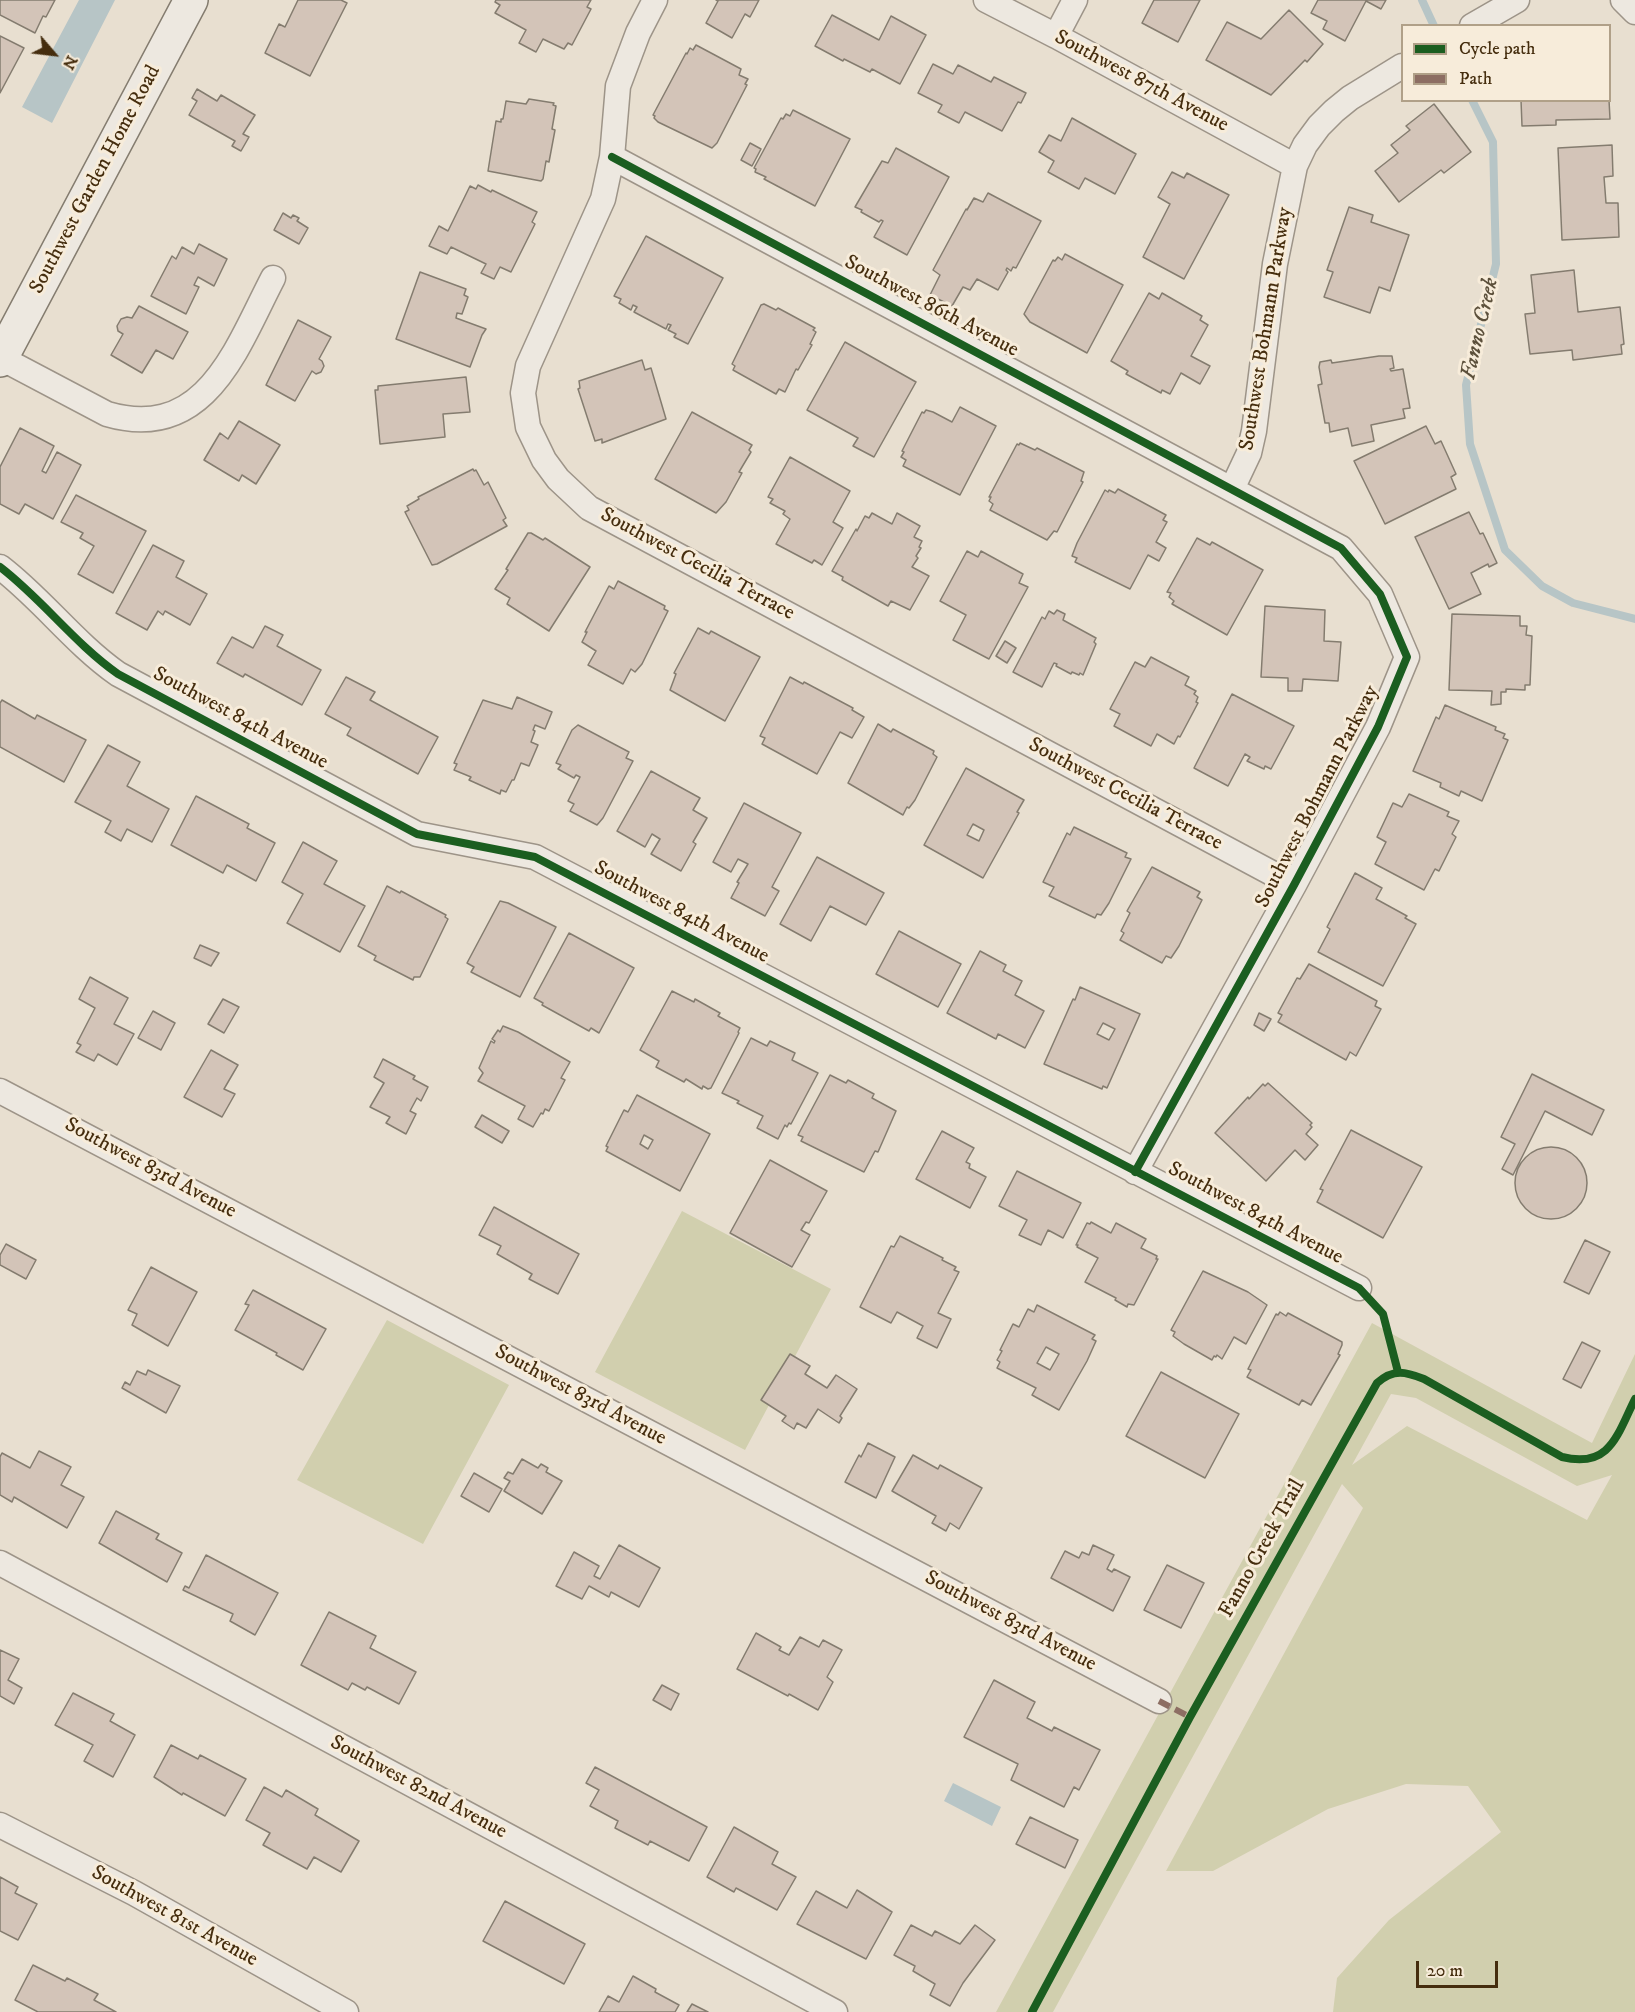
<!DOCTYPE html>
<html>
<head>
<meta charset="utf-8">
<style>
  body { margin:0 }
  #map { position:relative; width:1635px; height:2012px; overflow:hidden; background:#e8dfd0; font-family:"IM FELL DW Pica",serif }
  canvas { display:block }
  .legend { position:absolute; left:1401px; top:24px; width:210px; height:78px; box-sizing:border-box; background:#f7ecda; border:2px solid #b0a088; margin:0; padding:8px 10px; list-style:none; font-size:18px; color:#452d0e }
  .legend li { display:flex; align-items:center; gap:12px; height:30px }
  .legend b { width:30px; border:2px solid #b0a088 }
  .north { position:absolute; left:24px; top:24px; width:60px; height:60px; -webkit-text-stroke:4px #f7ecda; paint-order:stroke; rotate:118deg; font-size:16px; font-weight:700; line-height:24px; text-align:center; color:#452d0e }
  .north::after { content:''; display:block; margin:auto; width:21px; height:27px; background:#452d0e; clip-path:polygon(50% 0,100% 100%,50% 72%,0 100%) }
  .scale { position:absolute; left:1416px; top:1961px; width:82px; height:27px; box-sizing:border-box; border:3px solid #452d0e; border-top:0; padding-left:8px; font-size:18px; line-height:21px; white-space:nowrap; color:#452d0e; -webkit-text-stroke:4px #f7ecda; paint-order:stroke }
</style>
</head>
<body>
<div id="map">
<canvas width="1635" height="2012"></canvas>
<ul class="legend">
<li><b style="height:8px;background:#1b5e20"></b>Cycle path</li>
<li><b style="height:8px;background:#8d6e63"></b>Path</li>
</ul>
<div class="north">N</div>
<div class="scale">20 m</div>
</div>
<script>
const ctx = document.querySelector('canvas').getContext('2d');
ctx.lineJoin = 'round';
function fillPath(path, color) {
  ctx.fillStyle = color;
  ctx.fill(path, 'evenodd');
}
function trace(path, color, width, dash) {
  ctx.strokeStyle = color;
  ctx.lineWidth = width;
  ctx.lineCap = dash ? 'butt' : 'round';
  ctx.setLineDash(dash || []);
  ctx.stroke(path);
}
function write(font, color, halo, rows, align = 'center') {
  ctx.font = font + ' "IM FELL DW Pica",serif';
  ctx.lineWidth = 6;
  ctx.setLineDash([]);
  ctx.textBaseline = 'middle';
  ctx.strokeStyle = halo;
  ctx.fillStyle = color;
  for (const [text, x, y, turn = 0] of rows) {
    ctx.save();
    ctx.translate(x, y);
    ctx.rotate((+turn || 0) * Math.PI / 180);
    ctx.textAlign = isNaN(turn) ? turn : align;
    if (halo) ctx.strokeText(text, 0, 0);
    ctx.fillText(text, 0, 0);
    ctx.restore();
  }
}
fillPath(new Path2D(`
  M682,1211L831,1289L745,1450L595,1372Z
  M387,1320L509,1385L423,1544L297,1480Z
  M1372,1323L1592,1443L1635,1354V2012H1333L1337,1978L1389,1920L1501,1832L1468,1786L1406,1784L1328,1809L1213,1871H1166L1363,1508L1342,1484L1053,2012H996ZM1391,1394L1416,1398L1577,1486L1612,1475L1587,1520L1407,1426L1352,1465Z`), '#d1cfae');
fillPath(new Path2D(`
  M79,0H115L52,123L22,107Z
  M953,1783L1001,1807L992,1826L944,1801Z`), '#b7c5c6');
trace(new Path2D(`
  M1422,0L1434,26
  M1472,100L1493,142L1496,264L1466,385L1470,444L1505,550L1542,586L1573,603L1635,619`), '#b7c5c6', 8);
const building = new Path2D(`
  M0,0H55L46,17L43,16L35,33L0,15Z
  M298,0H341L347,3L310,76L265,53L279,24L285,27Z
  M496,0H591L587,7L591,9L572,45L568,43L564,49L543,39L536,52L519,43L526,30L495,13L500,5L495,2Z
  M716,0H759L750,17L745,14L732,38L706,23L718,1Z
  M1154,0H1200L1178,42L1142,23Z
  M1318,0H1386L1381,9L1366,1L1345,41L1323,29L1327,21L1311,13Z
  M1289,10L1323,44L1307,62L1305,60L1271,95L1206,60L1227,22L1261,39Z
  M832,15L879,40L891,16L926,35L900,84L872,69L870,72L844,59L843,61L815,46Z
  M0,36L24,48L0,93Z
  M696,45L741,69L739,75L748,79L745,84L747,85L717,143L712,148L658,122L654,118L655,116L653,115L686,53L687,54L690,48L693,50Z
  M933,64L953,74L958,65L991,82L994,77L1026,93L1021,103L1018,102L1002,131L965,112L959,123L938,112L942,105L918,93Z
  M197,89L217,101L221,95L255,115L243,134L249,137L241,151L232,146L235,141L189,115L197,101L192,98Z
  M529,99L554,103L553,105L556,106L552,129L555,130L549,162L546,161L543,179L541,181L488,171L496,121L501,122V119H503L506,101L526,104Z
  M1521,100H1609L1610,119L1556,120V125L1522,126Z
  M1434,104L1471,152L1444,173L1441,170L1399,202L1375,171L1398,153L1391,145L1410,130L1406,126Z
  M793,110L850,139L815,206L764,179L766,177L755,172L756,169L754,168L781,118L783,119L786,114L790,116Z
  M1072,118L1136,154L1115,194L1085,178L1079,189L1048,172L1054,161L1039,152L1049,135L1061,141Z
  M750,143L761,149L752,166L741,160Z
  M1612,145L1613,176L1604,177L1606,203H1618L1619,237L1562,240L1558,148Z
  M896,148L949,177L907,255L874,237L883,221L881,220L879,222L861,212L862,210L855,207L882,161L888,163Z
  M1172,172L1184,178L1187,173L1229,195L1184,279L1143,257L1170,204L1158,197Z
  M478,185L491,192L492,190L537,212L532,222L535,224L511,272L500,267L494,279L481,273L486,264L451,247L447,254L429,246L439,226L448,231L470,186L476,189Z
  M988,193L1041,221L1016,268L1013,267L1011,271L1007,268L1006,270L1008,272L998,290L977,279L970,290L963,287L952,306L930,295L940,275L933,270L966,209L967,210L974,198L983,202Z
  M1349,207L1373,215L1371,222L1409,235L1390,291L1379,287L1370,313L1324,297L1333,272L1327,270Z
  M283,213L291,218L293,215L299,218L297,221L308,228L299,244L274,230Z
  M646,236L723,278L688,344L674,337L676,334L668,330L671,325L668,324L666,329L634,312L637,307L633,305L631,310L619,303L621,299L614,296Z
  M199,244L227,259L214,286L198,277L194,285L199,287L186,314L151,296L172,256L176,259L182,247L194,254Z
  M1065,254L1123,285L1087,353L1030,322L1024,314L1053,260L1055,261L1058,257L1062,260Z
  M1574,270L1578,312L1620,307L1624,344L1621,345L1622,354L1573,360L1572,350L1530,354L1525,314L1535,313L1531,275Z
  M420,272L466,289L464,295L468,297L462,314L457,313L456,318L486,329L482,335L470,367L396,339Z
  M1149,293L1159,299L1162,293L1202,316L1200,320L1208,325L1191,356L1210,366L1200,384L1181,373L1170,394L1162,390L1161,393L1126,374L1128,371L1111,361Z
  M764,304L776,310L778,308L815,328L813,330L816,332L810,344L812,345L798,370L796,369L785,392L779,389L776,394L733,370L735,366L732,364L761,305Z
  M139,306L188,332L173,359L156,350L142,373L111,355L123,334L118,331L117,326L121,319L127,317L132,318Z
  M298,320L331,337L319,359L322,361L324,366L321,372L316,374L312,371L295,401L266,385Z
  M845,342L916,382L874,457L853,446L858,438L807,410Z
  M1379,356H1392L1394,368L1390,369L1391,371L1403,369L1410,408L1403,409L1405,418L1371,425L1374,441L1352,446L1348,428L1330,432L1329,423H1325L1318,385L1322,384L1319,367L1320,362L1331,360L1332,363Z
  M642,360L645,370L651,368L666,419L602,443V439L595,441L578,389L580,388L579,381Z
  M466,377L470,412L443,414L445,437L380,444L375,390H378V386Z
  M960,407L996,426L960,495L903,466L906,460L901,457L904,452L902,451L922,412L924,413L926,410L933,412L952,422Z
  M692,412L752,445L749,450L751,452L739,472L742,473L726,502L716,513L655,479Z
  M239,421L280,445L256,484L242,475L239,481L204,460L220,433L228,439Z
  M1426,426L1435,444L1441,441L1456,474L1451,477L1456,489L1385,524L1354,461Z
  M20,428L54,446L42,471L46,473L57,452L81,465L53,519L25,504L19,514L0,504V467Z
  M1020,443L1035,450L1037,448L1084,472L1081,481L1083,482L1057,532L1054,531L1047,540L990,510L993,504L989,501L991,497H989L1017,444L1019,445Z
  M790,457L850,491L833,522L843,528L822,565L814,560L812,563L776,544L790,519L783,514L785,511L770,503L773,499L768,497Z
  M473,469L474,471L476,470L484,485L488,482L506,518L503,520L507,526L437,564L432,565L405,512L409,510L407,506L419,499L418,497Z
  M1118,489L1166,515L1163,520L1167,522L1156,542L1166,548L1159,561L1148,555L1130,589L1075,562L1077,558L1072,556L1077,543L1105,490L1108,492L1109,490L1115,493Z
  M76,495L146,531L113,593L78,574L94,546L80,538L83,533L61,522Z
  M1469,512L1480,534L1483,533L1497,563L1489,567L1488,564L1471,573L1481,594L1449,609L1415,537Z
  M872,513L892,524L897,513L920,526L914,537L922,541L919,547L921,548L916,556L918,558L912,567L929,576L910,610L891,601L888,606L842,580L843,577L832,571L856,529L857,531L865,516L869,518Z
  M528,533H531L543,540L545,538L590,567L549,631L507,604L510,598L495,589L508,570L506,569Z
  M1197,538L1210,545L1212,542L1263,570L1227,635L1172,604L1174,601L1169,597L1171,593L1167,592Z
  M153,545L184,561L176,577L207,594L190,625L165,611L163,615L158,611L147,630L116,613Z
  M967,551L978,557L981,551L1023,574L1019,583L1028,587L989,659L953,640L966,615L940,601Z
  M618,581L665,606L664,609L668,611L642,664L635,672L631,669L623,684L588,665L596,651L582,642L587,632H585L609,586L614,589Z
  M1265,606L1325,610L1324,641L1341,642L1338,681L1303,679L1302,691H1288V678L1261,677Z
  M1057,610L1065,614L1063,620L1096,638L1094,642L1096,644L1083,675L1080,673L1079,675L1072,672L1071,674L1056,666L1057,664L1054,663L1042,687L1013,672L1042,617L1045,619L1049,611L1054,614Z
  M1452,614L1520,616V626H1527L1526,635L1532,636L1530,685H1525V690L1506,689V692H1501V704L1491,705L1492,691L1449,690Z
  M265,626L283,635L277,646L321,670L302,705L245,674L243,677L217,663L232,637L253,648Z
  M698,628L709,634L711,631L760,657L725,721L670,690L676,674L674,673Z
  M1005,641L1016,648L1007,663L996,656Z
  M1151,657L1189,677L1185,685L1196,691L1194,694L1198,697L1196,702L1198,703L1180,737L1178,736L1174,744L1157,734L1151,746L1114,726L1120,714L1110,709L1135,662L1145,667Z
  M346,677L375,692L370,700L438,737L418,774L347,735L351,728L325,714Z
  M790,677L803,684L804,682L853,708L852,710L864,717L852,738L840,732L817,774L762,744L765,738L760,736Z
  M1232,694L1294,726L1271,769L1265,766L1264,769L1247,761L1250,757L1245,754L1228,786L1194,768Z
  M517,697L552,712L545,729L535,725L533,730L535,731L531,742L538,745L529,766L521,763L514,780H512L506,792L501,790L500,794L469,780L471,777L454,770L457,764L454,763L483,700L512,709Z
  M2,700L35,719L37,715L86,740L64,782L0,747V703Z
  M1445,705L1496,727L1495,730L1505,734L1503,738L1508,740L1482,801L1461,791L1459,796L1440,787L1441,783L1413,771L1436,717L1439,719Z
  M878,724L891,732L893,729L934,751L933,754L937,757L915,800L909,808L907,807L903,815L848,783Z
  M578,725L629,752L626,758L633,761L603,818L597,825L570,811L574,804L568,801L580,777L576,775L574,778L558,769L561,765L556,763L572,730Z
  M108,745L140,762L127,786L169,809L152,842L127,829L121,841L105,832L111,821L75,802Z
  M966,768L1024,800L1017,812L1019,813L983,878L924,845ZM973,824L984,830L979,841L967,835Z
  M651,771L700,798L693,810L707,818L693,842L696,844L681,871L651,854L660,839L652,834L645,847L617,831Z
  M1409,794L1449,812L1447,816L1459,821L1452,834L1456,837L1439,871L1435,869L1424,890L1375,864L1386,842L1377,837L1393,803L1402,807Z
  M196,796L249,824L247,828L275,843L256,881L227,865L223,873L171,845Z
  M744,803L801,833L772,887L779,891L765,916L731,898L739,883L737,882L748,864L738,859L731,872L713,862Z
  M1074,827L1127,853L1125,857L1131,859L1109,903L1101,915L1097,914L1095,918L1049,896L1054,887L1043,882L1067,833L1070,835Z
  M303,842L337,861L324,884L365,906L340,952L287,923L303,894L282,882Z
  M817,857L884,893L866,925L830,906L811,941L780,924Z
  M1152,867L1200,892L1197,897L1202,900L1179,946L1171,958L1166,956L1162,963L1120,940L1124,933L1121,931L1130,913L1127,911Z
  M1355,873L1382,888L1376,899L1407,916L1405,918L1416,924L1383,986L1318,952L1330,929L1327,927Z
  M387,886L400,893L401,891L446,915L445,917L448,919L420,977H414L413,980L374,960L376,956L358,946Z
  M500,901L508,903L556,927L520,997L471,972L474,967L467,963Z
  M899,931L961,964L938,1007L876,974Z
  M569,933L634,968L599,1033L591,1028L589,1031L542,1005L543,1003L534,998Z
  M200,945L219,953L211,966L194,958Z
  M980,951L1006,965L1003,971L1022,981L1015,995L1044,1011L1025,1048L998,1034L996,1039L947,1013Z
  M1309,964L1377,1001L1375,1006L1381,1009L1356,1056L1350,1052L1346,1060L1278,1022L1282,1015L1278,1013L1297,978L1300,979Z
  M90,977L128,998L114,1024L134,1034L117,1065L98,1054L94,1061L76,1052L81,1045L77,1043L95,1008L79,999Z
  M1080,987L1140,1014L1107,1088L1103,1086L1102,1089L1044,1064L1073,999L1075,1000ZM1103,1023L1115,1029L1109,1040L1097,1034Z
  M672,991L694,1002L695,999L720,1013L718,1016L740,1028L738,1032L739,1033L711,1088L708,1089L703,1086L702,1089L686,1079L684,1082L656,1067L659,1061L640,1050Z
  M223,999L239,1007L224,1033L208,1024Z
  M153,1011L175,1023L161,1050L138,1038Z
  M1259,1013L1271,1019L1264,1031L1254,1025Z
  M503,1026L518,1032L570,1062L561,1078L565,1080L549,1111L545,1109L543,1114L541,1113L533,1127L518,1119L525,1106L478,1081L483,1073L479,1068L491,1041L494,1043L495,1041L492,1039L498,1030L500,1032Z
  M751,1038L767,1046L770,1041L795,1053L792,1060L818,1073L791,1124L789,1123L787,1127L785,1125L778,1139L757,1128L763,1116L737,1103L739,1101L722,1093Z
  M211,1050L238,1065L224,1089L235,1094L222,1117L184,1097Z
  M383,1059L415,1076L413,1079L428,1087L421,1101L417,1098L410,1111L416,1114L406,1134L386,1123L390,1117L370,1107L384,1083L374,1077Z
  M1532,1074L1604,1110L1592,1135L1545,1111L1513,1175L1502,1169L1515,1144L1501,1137Z
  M830,1075L846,1083L848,1080L874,1094L872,1098L896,1111L878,1152L875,1151L864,1172L801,1141L803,1137L798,1135Z
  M1268,1083L1312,1123L1310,1125L1312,1127L1306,1134L1318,1145L1305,1160L1295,1150L1266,1181L1215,1133L1248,1097L1249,1099L1263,1084L1265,1086Z
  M637,1095L710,1134L680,1191L606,1151L608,1147L606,1146L624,1110L628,1112ZM644,1135L653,1140L648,1149L640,1144Z
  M482,1115L509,1131L502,1143L475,1127Z
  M1351,1130L1422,1167L1383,1238L1317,1202L1323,1190L1320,1189Z
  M942,1131L974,1148L966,1162L970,1164L969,1168L986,1177L970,1208L916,1179Z
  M1515 1183a36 36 0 1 1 72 0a36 36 0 1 1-72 0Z
  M770,1160L827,1191L809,1223L806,1222L801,1230L810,1235L792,1267L730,1233Z
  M1017,1171L1081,1203L1063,1238L1048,1230L1041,1245L1019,1235L1027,1220L999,1206Z
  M494,1207L579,1254L558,1294L529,1279L532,1274L497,1254L501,1246L479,1235Z
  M1091,1222L1111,1233L1116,1223L1146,1239L1141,1248L1157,1256L1156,1259H1158L1134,1305L1128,1304L1127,1307L1115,1300L1116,1298L1085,1282L1098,1258L1077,1247L1078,1245H1076L1087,1223L1090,1224Z
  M900,1236L943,1258L942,1260L956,1267L954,1270L959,1272L938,1313L951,1319L937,1348L917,1338L923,1326L897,1312L891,1323L860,1307L891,1246L894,1247Z
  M1585,1240L1610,1252L1589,1294L1564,1282Z
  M6,1244L36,1260L26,1279L0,1265V1255Z
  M151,1267L197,1292L168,1346L132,1325L137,1314L128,1310Z
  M1203,1271L1248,1292L1267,1305L1246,1344L1234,1337L1222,1359L1217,1355L1216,1357L1214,1356L1212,1360L1184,1344L1173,1336L1175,1332L1171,1330Z
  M253,1290L326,1329L303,1370L276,1355L277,1353L235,1330L249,1305L245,1304Z
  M1037,1305L1095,1335L1092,1339L1096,1341L1087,1361L1059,1410L1032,1395L1036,1388L997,1368L1000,1362L997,1360L1002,1351L1000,1350L1013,1324L1019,1327L1028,1309L1034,1312ZM1046,1347L1059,1354L1050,1370L1037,1363Z
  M1280,1312L1286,1316L1288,1313L1342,1342V1345L1338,1354L1340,1355L1311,1405L1302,1400L1299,1405L1247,1377L1251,1370L1248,1369L1276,1314L1278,1315Z
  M1582,1342L1600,1351L1581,1388L1563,1379Z
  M790,1354L810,1366L805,1374L827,1388L836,1375L857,1389L840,1416L842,1418L839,1423L818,1409L806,1428L797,1423L794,1429L782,1421L786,1416L761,1400Z
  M148,1370L180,1386L166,1413L122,1388L125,1382L130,1385L137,1371L146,1375Z
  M1161,1372L1239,1414L1205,1478L1126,1436Z
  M868,1443L895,1457L876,1498L845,1482L859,1455L861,1457Z
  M39,1451L71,1467L61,1485L84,1497L67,1528L14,1497L12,1502L0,1495V1457L2,1453L30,1468Z
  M913,1455L938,1469L940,1465L982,1488L959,1529L950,1523L946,1531L932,1523L936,1516L892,1491Z
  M522,1459L538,1468L541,1464L548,1468L546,1472L562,1481L542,1514L504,1491L510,1481L504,1478L508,1472L513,1474Z
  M474,1473L502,1489L489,1512L461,1496Z
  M116,1511L159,1534L156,1539L182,1553L167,1582L99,1543Z
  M619,1545L660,1568L639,1607L611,1592L609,1597L589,1586L582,1599L556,1586L574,1552L599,1566L594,1576L600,1579Z
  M1093,1545L1114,1555L1107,1569L1112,1572L1114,1569L1130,1577L1113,1611L1051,1578L1065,1551L1079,1558L1082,1552L1089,1555Z
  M206,1555L278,1593L255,1635L230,1621L233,1614L183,1590L185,1586L189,1588Z
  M1167,1565L1204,1583L1181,1628L1144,1610Z
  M329,1612L376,1636L370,1648L416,1672L399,1704L367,1687L365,1690L352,1683L348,1690L301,1665Z
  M756,1633L781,1647L779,1650L789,1655L800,1637L819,1647L823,1640L842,1650L827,1677L833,1682L818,1710L789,1694L788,1696L737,1669Z
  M0,1650L19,1659L8,1680L22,1688L14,1704L0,1696Z
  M994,1680L1035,1702L1027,1718L1052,1731L1054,1727L1100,1750L1079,1790L1074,1787L1064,1807L1011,1780L1018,1764L964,1737Z
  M662,1685L679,1694L671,1710L653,1700Z
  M73,1693L114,1714L110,1721L135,1735L113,1777L84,1761L93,1745L55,1725Z
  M171,1745L198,1759L200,1755L246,1779L225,1816L183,1793L182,1795L154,1777Z
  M595,1767L707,1827L689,1861L650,1841L648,1845L615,1828L618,1821L590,1806L599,1790L586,1783Z
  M264,1787L282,1797L286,1790L318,1809L315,1815L359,1841L341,1872L314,1857L307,1869L263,1845L270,1833L246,1820Z
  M1030,1817L1078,1840L1065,1868L1016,1844Z
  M734,1827L778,1852L772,1864L796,1877L777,1910L736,1888L734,1892L707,1877Z
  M0,1877L18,1887L15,1893L37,1904L18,1940L0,1931Z
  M857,1890L892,1912L866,1959L797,1924L816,1891L847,1908Z
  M505,1901L585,1944L564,1984L483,1941Z
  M911,1925L932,1936L935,1931L960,1944L975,1925L995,1940L963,1983L950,2006L930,1995L935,1984L913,1971L915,1966L894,1955Z
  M33,1965L65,1981L67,1978L98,1994L94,2000L116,2012H38L15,2000Z
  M633,1976L656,1989L655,1992L679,2005L675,2012H599L608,1996L619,2002Z
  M692,2004L708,2012H687Z`);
fillPath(building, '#d3c4b8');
trace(building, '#847c6f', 1.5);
const street = new Path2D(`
  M655,0L638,33L618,86L612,157L603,199L528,366L523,393L528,427L544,460L558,479L589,508L1294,885
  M986,0L1056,36L1295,166
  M1623,0L1635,12
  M1472,26L1517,0
  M1056,36L1075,0
  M612,157L1341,548L1380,594L1407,657L1378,727L1294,885L1135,1172
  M1,358L107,414C206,443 237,347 273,278
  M1232,489L1249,453L1254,431L1275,264L1295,166L1305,145L1319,126L1334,111L1350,98L1402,66
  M0,567C42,599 74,643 118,674L417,834L535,857L1359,1288
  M0,1091L1159,1701
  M0,1563L835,2012
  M0,1825L134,1893L346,2012`);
const secondary = new Path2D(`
  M0,360L191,0`);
trace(street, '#9d9488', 27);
trace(secondary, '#847c6f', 36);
trace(street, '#ede8e0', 24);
trace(secondary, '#ede8e0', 33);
trace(new Path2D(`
  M1159,1701L1190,1717`), '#8d6e63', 6, [12, 6]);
trace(new Path2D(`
  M612,157L1341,548L1380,594L1407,657L1378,727L1294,885L1135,1172
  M0,567C42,599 74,643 118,674L417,834L535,857L1359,1288L1383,1314L1398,1372
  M1032,2012L1190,1717L1377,1383C1394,1368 1406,1372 1424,1379L1562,1457C1610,1469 1617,1435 1635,1399`), '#1b5e20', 8);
write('21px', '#452d0e', '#f7ecda', [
  ["Southwest 87th Avenue",1141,82,28],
  ["Southwest Garden Home Road",96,180,-62],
  ["Southwest 86th Avenue",931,307,28],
  ["Southwest Bohmann Parkway",1267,329,-81],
  ["Southwest Cecilia Terrace",697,565,28],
  ["Southwest 84th Avenue",240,719,28],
  ["Southwest Cecilia Terrace",1125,795,28],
  ["Southwest Bohmann Parkway",1318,797,-63],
  ["Southwest 84th Avenue",681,913,28],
  ["Southwest 83rd Avenue",150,1169,28],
  ["Southwest 84th Avenue",1255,1214,28],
  ["Southwest 83rd Avenue",580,1396,28],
  ["Fanno Creek Trail",1263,1549,-61],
  ["Southwest 83rd Avenue",1010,1622,28],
  ["Southwest 82nd Avenue",418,1788,28],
  ["Southwest 81st Avenue",174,1917,29]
]);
write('italic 22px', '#5c503b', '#f7ecda', [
  ["Fanno Creek",1481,329,-77]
]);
</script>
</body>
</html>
